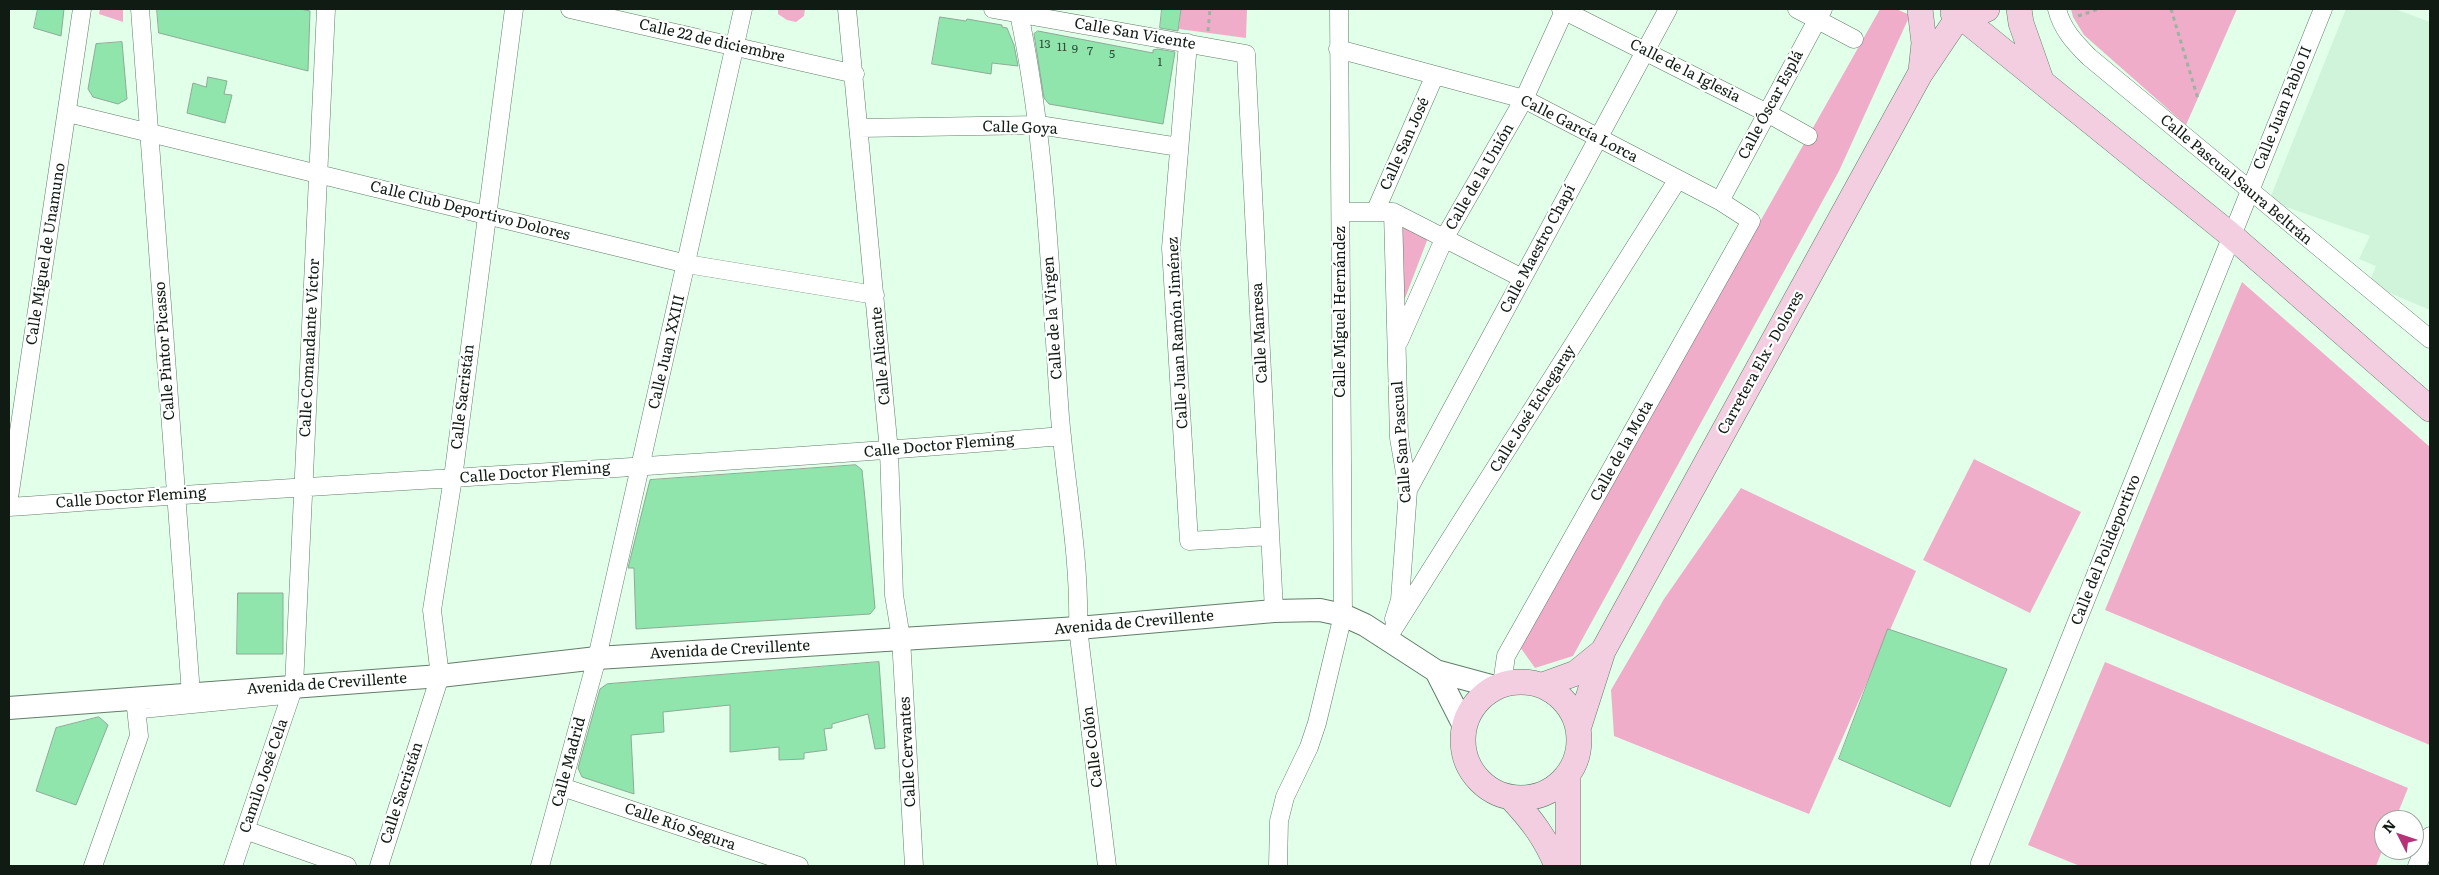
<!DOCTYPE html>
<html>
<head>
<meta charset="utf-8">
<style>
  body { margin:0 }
  #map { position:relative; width:2439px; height:875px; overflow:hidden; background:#e1ffe9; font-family:Literata,serif }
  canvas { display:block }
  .frame { position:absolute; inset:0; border:10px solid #101b13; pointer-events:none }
  .north { position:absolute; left:2374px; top:810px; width:50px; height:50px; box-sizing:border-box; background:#fff; border:1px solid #9fa4a1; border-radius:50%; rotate:311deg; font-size:14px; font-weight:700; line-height:20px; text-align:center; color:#101b13 }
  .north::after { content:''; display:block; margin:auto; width:18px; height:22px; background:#b73379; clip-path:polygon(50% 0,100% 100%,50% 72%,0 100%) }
</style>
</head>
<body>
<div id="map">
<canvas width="2439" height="875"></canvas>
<div class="frame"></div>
<div class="north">N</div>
</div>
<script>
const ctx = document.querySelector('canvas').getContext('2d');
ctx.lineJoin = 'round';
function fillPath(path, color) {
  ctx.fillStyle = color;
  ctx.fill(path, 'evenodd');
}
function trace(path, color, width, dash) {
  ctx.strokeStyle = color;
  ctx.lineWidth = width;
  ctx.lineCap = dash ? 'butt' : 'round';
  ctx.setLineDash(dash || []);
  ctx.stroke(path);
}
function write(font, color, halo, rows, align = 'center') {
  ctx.font = font + ' Literata,serif';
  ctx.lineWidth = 4.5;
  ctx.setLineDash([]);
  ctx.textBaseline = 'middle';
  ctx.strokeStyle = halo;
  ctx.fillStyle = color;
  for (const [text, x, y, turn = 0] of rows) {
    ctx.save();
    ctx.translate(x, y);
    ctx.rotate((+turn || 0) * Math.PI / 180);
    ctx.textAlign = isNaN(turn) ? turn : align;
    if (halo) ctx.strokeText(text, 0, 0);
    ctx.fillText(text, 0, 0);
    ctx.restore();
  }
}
fillPath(new Path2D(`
  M2346,9H2395L2430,22V310L2369,284L2376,266L2359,259L2370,236L2269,201Z`), '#cff4da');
fillPath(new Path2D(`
  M100,9H123V22L99,14Z
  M778,9H805L804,16L796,22L787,20L778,14Z
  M1181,9H1247L1246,38L1179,29Z
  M1880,9H1896L1910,15L1839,171L1573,656L1535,668L1520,647Z
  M2071,9H2237L2186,125L2084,35L2073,17Z
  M1401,224L1428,238L1399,314Z
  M2242,282L2430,447V745L2105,610Z
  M1974,459L2081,512L2030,613L1923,560Z
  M1741,488L1916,571L1809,814L1614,736L1611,690L1664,599Z
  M2105,662L2408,788L2395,820H2384V846L2376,866H2080L2028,845Z`), '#f0adc9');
const building = new Path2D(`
  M38,9H64L61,36L34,28Z
  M157,9H300L310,11L308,71L159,33Z
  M1162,9H1181L1178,31L1160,28Z
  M940,17L966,21L967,19L1002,25V27L1007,28L1014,45L1018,66L992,63L991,74L932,64Z
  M1038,31L1153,53V50L1158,49L1175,52L1163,124L1049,104L1044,98L1034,34Z
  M122,42L127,99L118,104L93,97L88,89L96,44Z
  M208,77L227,81L224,94L232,95L225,123L187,113L193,83L206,87Z
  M856,465L862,470L865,499L875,608L870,614L636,629L634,568H628L650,480Z
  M238,593H283V654H237Z
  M1888,629L2007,669L1950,807L1839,759Z
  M879,662L885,748L875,749L868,714L832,724V728L824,729L827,750L804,753V759L779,760V747L730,752V705L663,712L664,732L631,735L634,794L582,777L578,768L600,689L607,684Z
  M99,717L108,725L76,805L36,791L56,728Z`);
fillPath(building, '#8fe5ab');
trace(building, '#8eaa96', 1);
const service = new Path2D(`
  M137,714L290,699`);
const minor = new Path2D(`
  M140,9L191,694
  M570,9L855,74
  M847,9L889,451L894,595L901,638L914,866
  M993,9L1246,54L1274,611
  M1018,9C1047,143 1050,281 1060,417C1066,488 1080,557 1078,628L1107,866
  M1561,9L1767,113L1808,136
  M1797,9L1854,39
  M2057,9C2062,29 2074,42 2089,57L2430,339
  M1188,43L1171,248L1189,541L1270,536
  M1338,49L1524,99L1720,201L1751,221L1506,656L1502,684
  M68,113L687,264L875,295
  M860,128L1039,125L1179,147
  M1720,201L1823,9
  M1341,212H1393L1522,278
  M1375,212L1435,75
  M1393,212L1399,438L1408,490L1400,600L1394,619
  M1399,341L1445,237L1524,99L1565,9
  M1408,490L1668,9
  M9,498L82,9
  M9,507C360,481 711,466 1062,436
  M1387,639L1678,179
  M562,787L799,866
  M245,830L347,866
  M1980,863L2323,9
  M93,866L139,736L135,698
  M233,866L294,686L326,9
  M379,866L440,676L432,610L453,478L514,9
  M540,866L597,658L743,9
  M1278,866L1279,821L1285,797L1309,747L1317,723L1343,615L1339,9
  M2417,866L2430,836`);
const tertiary = new Path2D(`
  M1436,671L1464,726
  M9,708L440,676L597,658L1078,628L1274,611L1320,610L1343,615L1365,625L1436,671L1495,687`);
const secondary = new Path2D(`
  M1920,9L1924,43L1921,71
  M2019,9L2021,23L2041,80
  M1953,13L1964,19L1987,9
  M1964,19L2232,236L2430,409
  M1463 740a58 58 0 1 1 116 0a58 58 0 1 1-116 0Z
  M1543,685L1576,673L1603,651
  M1579,726L1603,651L1920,74L1959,16
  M1512,799C1532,820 1546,839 1557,866
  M1568,866V777`);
trace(service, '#627d69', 10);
trace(minor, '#627d69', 19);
trace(tertiary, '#627d69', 24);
trace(secondary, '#627d69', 26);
trace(new Path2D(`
  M2171,9L2198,99
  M2078,16L2099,9
  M1208,31L1210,9`), '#9cb3a2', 3, [4, 4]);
trace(service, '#fff', 9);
trace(minor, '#fff', 18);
trace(tertiary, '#fff', 22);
trace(secondary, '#f3cee0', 25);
write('12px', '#304e39', null, [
  ["13",1045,44],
  ["11",1062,47],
  ["9",1075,49],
  ["7",1090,51],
  ["5",1112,54],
  ["1",1160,62]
]);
write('15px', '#101b13', '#fff', [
  ["Calle San Vicente",1135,34,10],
  ["Calle 22 de diciembre",712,41,13],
  ["Calle de la Iglesia",1685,71,27],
  ["Calle Óscar Esplá",1771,105,-62],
  ["Calle Juan Pablo II",2283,108,-68],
  ["Calle Goya",1020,128,2],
  ["Calle García Lorca",1579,129,27],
  ["Calle San José",1405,144,-66],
  ["Calle de la Unión",1480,177,-60],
  ["Calle Pascual Saura Beltrán",2236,180,40],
  ["Calle Club Deportivo Dolores",470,211,14],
  ["Calle Maestro Chapí",1538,249,-62],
  ["Calle Miguel de Unamuno",46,254,-81],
  ["Calle Miguel Hernández",1341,312,-90],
  ["Calle de la Virgen",1053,318,-94],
  ["Calle Juan Ramón Jiménez",1178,333,-93],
  ["Calle Manresa",1260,333,-93],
  ["Calle Comandante Víctor",310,348,-87],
  ["Calle Pintor Picasso",165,351,-94],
  ["Calle Juan XXIII",667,352,-77],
  ["Calle Alicante",881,356,-95],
  ["Carretera Elx - Dolores",1761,363,-61],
  ["Calle Sacristán",463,397,-83],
  ["Calle José Echegaray",1533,409,-58],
  ["Calle San Pascual",1402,442,-94],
  ["Calle Doctor Fleming",939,446,-5],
  ["Calle de la Mota",1622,451,-61],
  ["Calle Doctor Fleming",535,473,-4],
  ["Calle Doctor Fleming",131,498,-4],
  ["Calle del Polideportivo",2106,550,-68],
  ["Avenida de Crevillente",1134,623,-5],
  ["Avenida de Crevillente",730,650,-3],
  ["Avenida de Crevillente",327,684,-4],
  ["Calle Colón",1093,747,-97],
  ["Calle Cervantes",908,752,-93],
  ["Calle Madrid",569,762,-75],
  ["Camilo José Cela",264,776,-71],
  ["Calle Sacristán",402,793,-72],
  ["Calle Río Segura",680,827,19]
]);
</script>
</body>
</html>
